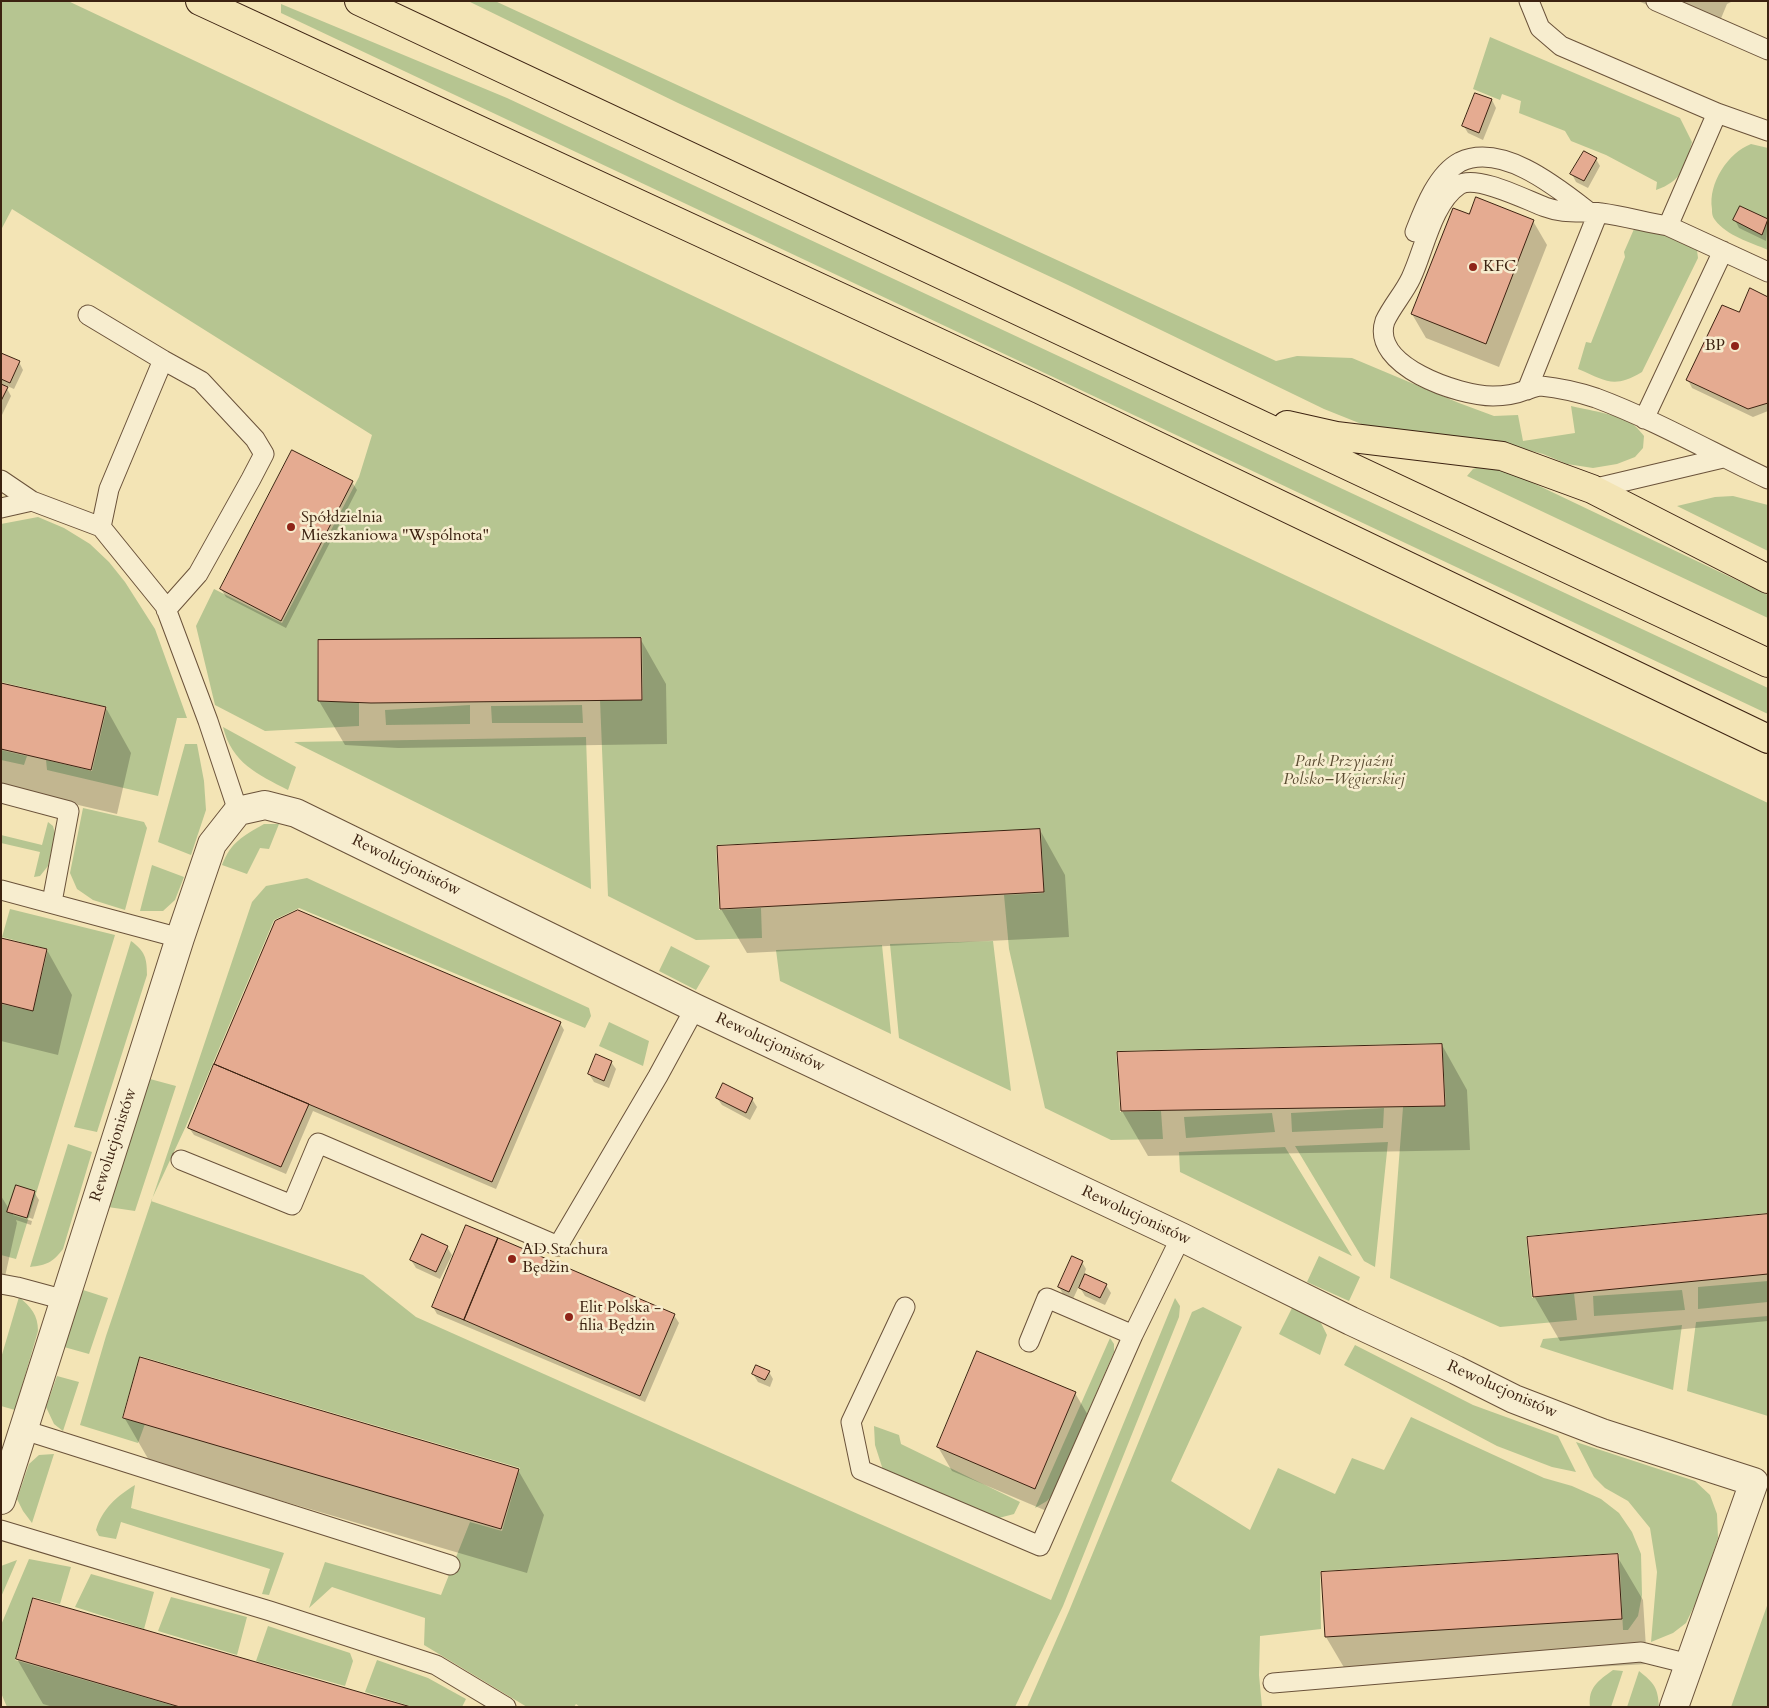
<!DOCTYPE html>
<html>
<head>
<meta charset="utf-8">
<style>
  body { margin:0 }
  #map { position:relative; width:1769px; height:1708px; overflow:hidden; background:#f3e4b5; font-family:Cardo,serif }
  canvas { display:block }
  .frame { position:absolute; inset:0; border:2px solid #3c2211; pointer-events:none }
</style>
</head>
<body>
<div id="map">
<canvas width="1769" height="1708"></canvas>
<div class="frame"></div>
</div>
<script>
const ctx = document.querySelector('canvas').getContext('2d');
ctx.lineJoin = 'round';
function fillPath(path, color) {
  ctx.fillStyle = color;
  ctx.fill(path, 'evenodd');
}
function trace(path, color, width, dash) {
  ctx.strokeStyle = color;
  ctx.lineWidth = width;
  ctx.lineCap = dash ? 'butt' : 'round';
  ctx.setLineDash(dash || []);
  ctx.stroke(path);
}
function write(font, color, halo, rows, align = 'center') {
  ctx.font = font + ' Cardo,serif';
  ctx.lineWidth = 5;
  ctx.setLineDash([]);
  ctx.textBaseline = 'middle';
  ctx.strokeStyle = halo;
  ctx.fillStyle = color;
  for (const [text, x, y, turn = 0] of rows) {
    ctx.save();
    ctx.translate(x, y);
    ctx.rotate((+turn || 0) * Math.PI / 180);
    ctx.textAlign = isNaN(turn) ? turn : align;
    if (halo) ctx.strokeText(text, 0, 0);
    ctx.fillText(text, 0, 0);
    ctx.restore();
  }
}
fillPath(new Path2D(`
  M1,1H68L1768,803V1213L1526,1236L1532,1298L1574,1293L1577,1320L1500,1327L1390,1278L1403,1107L1446,1106L1442,1043L1116,1051L1120,1112L1161,1111L1163,1139L1111,1140L1045,1108L1009,949L1004,895L1044,893L1041,829L716,845L719,910L761,908L762,938L696,940L608,896L600,700H643L642,637L317,640L318,701L359,702V726L265,731L215,705L196,626L214,589L282,623L359,477L372,435L12,209L1,230Z
  M468,1H495L1276,361L1297,356L1352,358L1459,403L1494,416L1518,415L1523,441L1575,433L1571,406C1587,410 1616,414 1630,422C1635,425 1640,431 1644,436L1643,448L1635,457L1617,464L1593,468L1567,464L1543,454L1501,443L1379,431L1324,409L1068,285L678,103Z
  M281,4L507,98L1768,688V714L281,13Z
  M1490,37L1680,118L1692,142C1685,167 1682,181 1656,190L1657,182L1606,155L1571,141L1565,131L1519,113L1521,101L1502,94L1500,100L1473,89Z
  M1751,144L1768,148V250C1750,242 1727,236 1715,220C1712,216 1712,213 1712,209C1708,183 1728,153 1751,144Z
  M1647,228L1692,247L1697,250L1698,258L1642,372C1613,389 1607,381 1578,369L1586,342L1591,343L1625,257L1624,252L1634,229Z
  M1483,466L1493,467L1512,473L1768,595V618L1467,476L1473,469Z
  M1733,496L1768,505V551L1677,506L1715,497Z
  M38,517L64,528L90,544L109,562L125,582L155,629L187,718H177L158,796L47,770L46,760L92,771L107,707L1,682V524Z
  M470,705V724L386,725L385,710Z
  M582,705L583,723H492L491,706Z
  M223,727L296,767L288,790C257,774 232,763 223,727Z
  M586,737L591,889L294,742Z
  M185,744H197L204,781L206,810L191,855L158,842Z
  M1,750L27,756L24,765L1,760Z
  M83,808L144,822L147,828L125,910L93,900L77,889L70,873Z
  M48,822L53,826L55,834L48,866L40,876L34,877L40,852L1,843V835L42,845Z
  M264,824H279L269,849L260,848L247,874L222,865C231,842 243,836 264,824Z
  M152,865L184,877L175,900L163,911H140Z
  M307,878L589,1008L591,1016L585,1028L299,908L274,920L186,1126L151,1201L363,1275L416,1317L1051,1600L1175,1298L1180,1306L1179,1317L1063,1606L1015,1707H580L576,1704L574,1707H527L424,1645L425,1618L332,1587L309,1608L325,1562L441,1595L470,1522L502,1531L520,1468L140,1356L122,1418L145,1424L138,1443L80,1425L106,1336L252,902L266,886Z
  M10,909L115,935L16,1259L1,1255V1004L33,1011L48,949L2,937Z
  M131,941C145,951 147,958 147,975L97,1132L74,1127Z
  M993,941L1011,1091L899,1038L890,944Z
  M882,945L891,1034L780,981L776,950Z
  M671,946L710,966L696,990L659,971Z
  M609,1022L649,1041L643,1066L599,1046Z
  M150,1079L176,1086L135,1211L108,1207Z
  M1384,1108L1383,1128L1292,1132L1291,1113Z
  M1272,1113L1275,1132L1186,1138L1184,1117Z
  M1388,1142L1375,1267L1364,1261L1295,1146Z
  M68,1144L92,1152L63,1249C52,1263 47,1265 30,1267Z
  M1285,1147L1352,1256L1180,1172L1179,1152Z
  M1319,1256L1360,1277L1349,1301L1307,1282Z
  M1768,1281V1302L1698,1309V1287Z
  M83,1290L108,1298L89,1354L64,1347Z
  M1682,1290L1685,1310L1594,1316L1593,1296Z
  M19,1297C31,1307 38,1315 38,1331L15,1410L1,1406V1358Z
  M1203,1307L1242,1327L1171,1481L1250,1530L1278,1468L1335,1494L1352,1458L1384,1470L1411,1417L1544,1478L1572,1486L1601,1499L1619,1513L1632,1532L1641,1554L1642,1595L1638,1616L1628,1630H1623L1619,1553L1320,1571L1321,1629L1260,1636L1259,1675L1262,1707H1027L1069,1611L1192,1312Z
  M1292,1308L1320,1321L1327,1335L1320,1355L1279,1334Z
  M1768,1316V1416L1687,1391L1696,1322Z
  M1682,1325L1673,1390L1540,1347L1543,1339Z
  M1110,1338L1114,1344V1352L1052,1495L1047,1501L1035,1508Z
  M1355,1345L1473,1405L1558,1436L1576,1472L1552,1467L1497,1446L1344,1365Z
  M57,1376L79,1382L63,1431L54,1424L46,1407Z
  M874,1426L899,1435L901,1444L1020,1502L1014,1514L995,1519L883,1470L875,1445Z
  M1576,1442L1695,1481L1710,1495L1717,1514L1718,1538L1699,1596L1686,1623L1673,1633L1651,1642L1657,1572L1650,1528L1628,1501L1605,1488L1594,1477Z
  M54,1454L32,1523L23,1511L17,1499L29,1464L39,1455Z
  M135,1485L131,1508L284,1553L269,1595L262,1594L270,1569L121,1522L116,1539L99,1536L96,1530C102,1509 117,1496 135,1485Z
  M29,1559L71,1567L60,1604L33,1597L15,1660L178,1707H7L1,1693V1625Z
  M17,1560L1,1597V1566Z
  M91,1574L154,1592L144,1629L75,1607Z
  M171,1597L247,1617L237,1655L158,1631Z
  M1768,1603V1707H1731Z
  M268,1626L350,1653L353,1661L345,1686L256,1661Z
  M377,1660L428,1678L466,1699L462,1707H413L365,1692Z
  M1613,1670L1623,1671L1611,1707H1590C1588,1687 1598,1681 1613,1670Z
  M1639,1671C1654,1683 1658,1687 1659,1707H1627Z`), '#b6c591');
fillPath(new Path2D(`
  M1638,1H1733L1727,4L1715,33Z
  M1492,100L1496,108L1483,140L1468,133L1463,125Z
  M1596,159L1600,166L1588,188L1576,182L1572,174Z
  M1741,207L1768,221L1766,241L1739,228L1735,220Z
  M1469,215L1533,221L1547,245L1499,367L1426,338L1412,314Z
  M1768,298V411L1753,417L1692,388L1688,380L1740,314Z
  M1,354L19,362L23,370L14,389L5,385L11,396L2,415Z
  M292,452L352,482L357,490L286,628L226,597L221,589Z
  M641,640L666,684L667,744L398,748L345,745L319,701Z
  M1,684L106,708L131,753L117,814L1,787Z
  M1040,830L1065,875L1069,937L747,953L721,909Z
  M1,940L47,950L72,995L58,1055L1,1041Z
  M560,1023L564,1030L496,1189L313,1111L286,1174L194,1135L189,1128Z
  M1442,1045L1467,1090L1470,1150L1148,1156L1122,1111L1118,1053Z
  M611,1062L616,1069L609,1088L594,1082L589,1074Z
  M717,1098L752,1099L757,1107L750,1120L722,1105Z
  M34,1192L39,1200L33,1219L13,1212V1215L32,1221L31,1225L16,1220L17,1223L4,1281L1,1280V1196L9,1209Z
  M1768,1215V1321L1560,1341L1534,1296Z
  M447,1247L452,1255L440,1279L416,1268L411,1260Z
  M1082,1262L1086,1269L1084,1275L1106,1285L1111,1293L1105,1305L1085,1296L1079,1286L1073,1299L1063,1294L1059,1287Z
  M433,1307L674,1315L679,1323L645,1402L437,1314Z
  M769,1372L773,1379L770,1387L758,1382L753,1374Z
  M1075,1393L1089,1417L1049,1512L952,1471L938,1447Z
  M124,1417L518,1470L544,1515L527,1573L150,1462Z
  M1617,1556L1643,1600L1647,1664L1352,1681L1326,1637Z
  M17,1659L407,1707H53L43,1704Z`), '#0003');
const building = new Path2D(`
  M1475,93L1492,99L1479,133L1462,126Z
  M1584,151L1597,158L1584,181L1570,174Z
  M1476,197L1534,220L1486,344L1411,314L1453,208L1469,214Z
  M1740,206L1768,219L1762,235L1733,220Z
  M1750,288L1768,297V403L1748,409L1686,380L1722,305L1739,312Z
  M1,353L20,361L10,383L1,379Z
  M1,384L8,387L1,401Z
  M292,450L353,481L281,621L220,589Z
  M641,638L642,700L371,703L318,701V640Z
  M1,683L106,707L91,770L1,749Z
  M1040,829L1044,892L720,909L717,846Z
  M298,910L561,1022L492,1182L214,1064L275,921Z
  M1,938L47,949L33,1011L1,1003Z
  M1442,1044L1445,1106L1121,1111L1117,1052Z
  M596,1054L612,1061L604,1081L588,1074Z
  M214,1064L309,1104L281,1167L188,1128Z
  M723,1083L753,1098L746,1113L716,1098Z
  M16,1185L35,1191L27,1218L7,1212Z
  M1768,1214V1274L1533,1297L1527,1237Z
  M466,1225L498,1238L464,1320L432,1307Z
  M422,1234L448,1246L436,1272L410,1260Z
  M498,1238L675,1314L640,1396L464,1320Z
  M1072,1256L1083,1261L1069,1292L1058,1287Z
  M1085,1274L1107,1284L1100,1298L1079,1288Z
  M977,1351L1076,1392L1035,1489L937,1447Z
  M140,1357L519,1469L501,1529L123,1418Z
  M756,1365L770,1371L765,1380L752,1374Z
  M1618,1554L1622,1619L1325,1637L1321,1572Z
  M33,1598L149,1631L411,1707H180L16,1659Z`);
fillPath(building, '#e5ab91');
trace(building, '#3c2211', 1);
const service = new Path2D(`
  M1529,1L1540,28L1561,46L1717,113L1768,131
  M1656,1L1768,50
  M1717,113L1668,226L1768,272
  M1668,226C1645,222 1623,216 1601,213C1582,211 1563,214 1545,207C1526,200 1476,174 1459,185C1432,203 1424,251 1411,278C1404,293 1392,306 1385,321C1370,366 1459,396 1493,396C1504,396 1516,394 1526,390C1531,389 1535,386 1541,386C1560,388 1578,392 1596,398C1655,420 1711,452 1768,479
  M1415,232C1424,209 1437,174 1460,162C1502,142 1558,188 1589,212
  M88,315L163,360L109,489L101,527
  M163,360L201,381L255,439L264,454L251,479L198,574L166,610
  M1527,390L1598,213
  M1644,419L1723,251
  M1,480L32,501
  M1592,489L1723,458
  M1,508L32,501L101,527L165,606L208,721L238,811
  M1,793L69,811L52,902
  M1,890L180,938
  M181,1160L292,1205L318,1143L558,1246L658,1076L695,1008
  M1,1284L17,1287L65,1300
  M905,1307L851,1422L861,1470L1040,1546L1133,1335L1181,1237
  M1029,1342L1047,1298L1133,1335
  M24,1430L450,1565
  M1,1530L270,1611L436,1665L506,1707
  M1273,1683L1641,1652L1689,1664`);
const minor = new Path2D(`
  M1,1500L180,938L212,844L238,811L265,805L296,813L695,1008L1181,1237L1351,1321L1456,1370L1514,1399L1602,1433L1754,1482L1674,1707`);
const primary = new Path2D(`
  M200,1L1041,390L1768,739
  M359,1L1768,663
  M1287,425L1336,436L1502,456L1592,489L1768,579`);
trace(service, '#6a523a', 21);
trace(minor, '#6a523a', 30);
trace(primary, '#3c2211', 30);
trace(service, '#f7edcf', 19);
trace(minor, '#f7edcf', 28);
trace(primary, '#f3e4b5', 28);
for (const [x, y, r, color] of [
  [1473,267,5,"#8f2418"],
  [1735,346,5,"#8f2418"],
  [291,527,5,"#8f2418"],
  [512,1259,5,"#8f2418"],
  [569,1317,5,"#8f2418"]
]) {
  const dot = new Path2D();
  dot.arc(x, y, r, 0, 2 * Math.PI);
  ctx.fillStyle = color;
  ctx.fill(dot);
  trace(dot, '#f7edcf', 2);
}
write('16px', '#3c2211', '#f7edcf', [
  ["KFC",1483,267],
  ["BP",1725,346,"right"],
  ["Spółdzielnia",301,518],
  ["Mieszkaniowa \"Wspólnota\"",301,536],
  ["AD Stachura",522,1250],
  ["Będzin",522,1268],
  ["Elit Polska -",579,1308],
  ["filia Będzin",579,1326]
], 'left');
write('italic 16px', '#5a4b31', '#f7edcf', [
  ["Park Przyjaźni",1344,762],
  ["Polsko–Węgierskiej",1344,780]
]);
write('16px', '#3c2211', '#f7edcf', [
  ["Rewolucjonistów",406,866,26],
  ["Rewolucjonistów",770,1043,25],
  ["Rewolucjonistów",114,1145,-72],
  ["Rewolucjonistów",1136,1216,25],
  ["Rewolucjonistów",1502,1390,24]
]);
</script>
</body>
</html>
